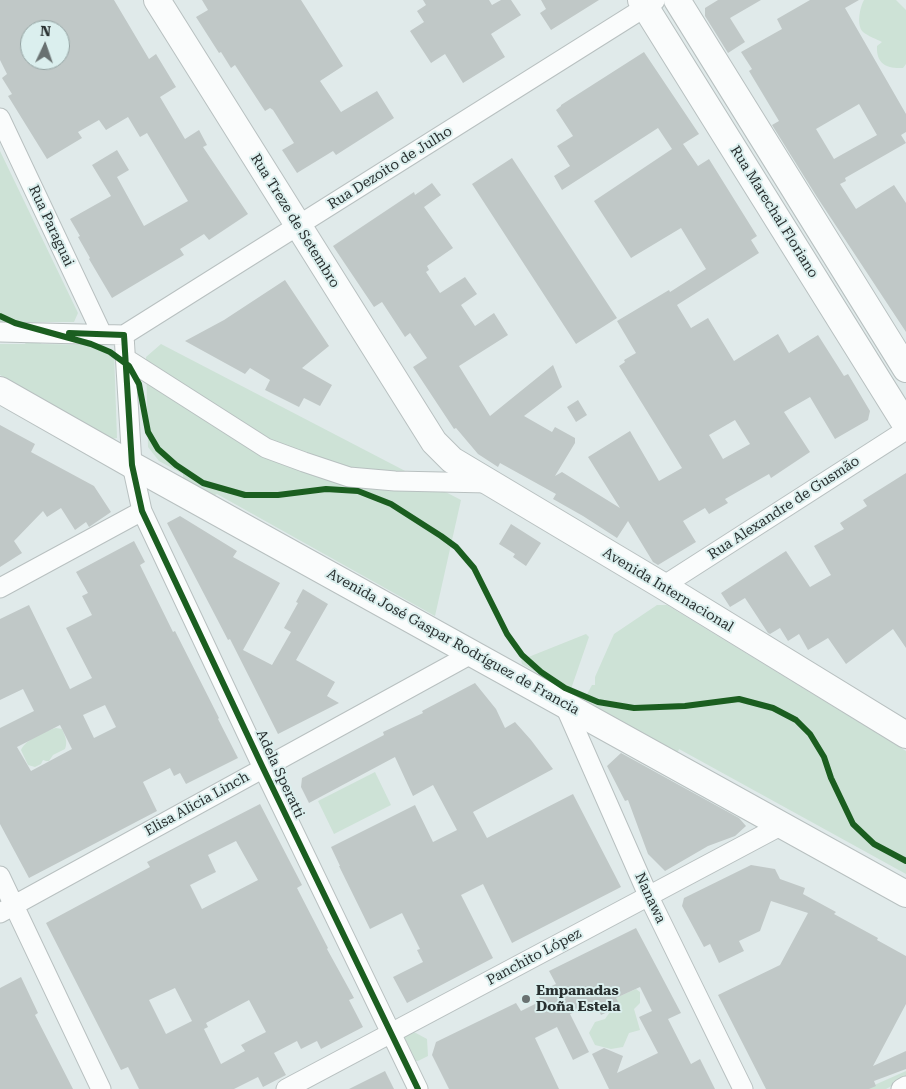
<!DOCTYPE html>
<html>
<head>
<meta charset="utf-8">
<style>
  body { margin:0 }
  #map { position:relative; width:906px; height:1089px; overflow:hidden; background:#e0eaea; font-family:"Roboto Serif",serif }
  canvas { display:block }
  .north { position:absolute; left:20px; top:20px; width:50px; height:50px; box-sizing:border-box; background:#dbefee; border:1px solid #94a3a2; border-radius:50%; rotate:3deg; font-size:14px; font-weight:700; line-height:20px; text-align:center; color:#293030 }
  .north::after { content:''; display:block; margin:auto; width:18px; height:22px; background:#697171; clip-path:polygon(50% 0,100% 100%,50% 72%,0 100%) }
</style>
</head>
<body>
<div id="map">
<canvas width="906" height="1089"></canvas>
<div class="north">N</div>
</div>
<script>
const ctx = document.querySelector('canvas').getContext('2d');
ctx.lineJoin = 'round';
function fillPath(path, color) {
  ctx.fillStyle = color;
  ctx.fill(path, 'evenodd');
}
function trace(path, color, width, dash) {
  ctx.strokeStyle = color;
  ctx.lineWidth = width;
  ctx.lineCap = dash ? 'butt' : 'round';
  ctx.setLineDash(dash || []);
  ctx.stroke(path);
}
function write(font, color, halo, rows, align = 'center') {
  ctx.font = font + ' "Roboto Serif",serif';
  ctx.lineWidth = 4;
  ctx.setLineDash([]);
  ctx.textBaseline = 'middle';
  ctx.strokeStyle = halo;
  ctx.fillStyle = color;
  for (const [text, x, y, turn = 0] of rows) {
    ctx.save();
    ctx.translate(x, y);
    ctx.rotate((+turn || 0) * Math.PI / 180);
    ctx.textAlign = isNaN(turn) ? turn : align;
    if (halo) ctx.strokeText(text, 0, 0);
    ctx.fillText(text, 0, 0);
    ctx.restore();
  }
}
fillPath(new Path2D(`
  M864,0H896L906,10V64L903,68C887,69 876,64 877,46L882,42C876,39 868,36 863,32C856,25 860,7 864,0Z
  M0,151L78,313L74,322H0Z
  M37,341L42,344L103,345L114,352L117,438L112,439L0,375V344H25L26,342Z
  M161,344L461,500L435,616L217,494L207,499L184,489L183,474L159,461L148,447L146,357Z
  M657,605H667L906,751V874L679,749L676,757L583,714L584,700L592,685H595V677L614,634Z
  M586,634L589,637L571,689L567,690L522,664L521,660Z
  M56,728L62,729C65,736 68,741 65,749L53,755L49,761H46L43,760L41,764L35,767L28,765L21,750C26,739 45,731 56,728Z
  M375,772L391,805L334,834L318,801Z
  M636,989L640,992V1003L634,1009L640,1030L629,1033L623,1047L611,1049L595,1045L589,1033L595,1022L605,1019L610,1012L619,1010L609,1001Z
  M414,1032L427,1039L428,1056L418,1061H407L398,1036Z
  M906,1071V1078L886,1089H869L870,1087Z`), '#cde2d6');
fillPath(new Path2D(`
  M0,0H114L149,59L156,54L176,87L160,97L185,139L199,130L207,145L203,147L248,214L209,240L204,234L180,249L184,255L112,298L89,259L90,258L78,237L80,236L70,219L111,196L92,165L117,150L129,170L117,177L144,226L188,201L147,133L140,137L128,117L106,130L99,120L78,132L82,138L47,159L8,96L12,94L2,78L7,74L0,60ZM30,30H60V60H30Z
  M202,0H301L343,66L320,81L341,112L377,91L394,118L336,155L333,151L297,173L282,150L294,143L273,110L270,108L265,111L235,65L231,68L221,52L219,53L196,17L208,10Z
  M423,0H489L492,5L501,0H511L521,15L491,34L505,57L463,83L445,54L431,63L410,31L424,22L417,11L426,5Z
  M541,0H599L551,30L540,13L546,9Z
  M718,0H761L730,18L745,42L728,53L705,16V8Z
  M810,0H859L845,8L906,114V132L901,135L906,143L845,178L846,181L840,184L856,209L894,185L906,203V332L817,197L772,125L779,121L749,71L752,69L741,52L782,29L777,19ZM859,104L877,135L834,159L816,129Z
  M644,52L699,134L683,144L698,166L709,159L757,236L751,240L759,253L677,305L691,328L708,318L734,361L778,334L789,353L818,335L844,376L848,374L870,411L868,420L835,439L810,397L784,412L810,452L771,478L769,474L725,499L728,503L709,514L705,508L683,521L696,542L658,565L653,562L628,521L617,538L583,516L553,499L556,494L500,463L498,467L478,454L456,428L454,429L413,367L427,358L410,333L405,337L382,302L374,307L333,246L414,192L415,195L432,183L441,195L424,207L453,248L427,266L429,270L426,272L440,293L465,277L477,294L461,305L475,326L494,313L508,335L459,366L490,416L553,365L562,387L524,416L552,432L555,427L575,438V443L555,476L562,472L620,508L588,457L630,431L659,481L682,468L619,366L625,362L624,360L636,353L617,321L669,290L670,292L706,269L681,228L631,258L594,201L672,149L658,128L562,190L554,176L570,166L557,146L573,136L556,110L561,106V105ZM735,420L750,444L723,459L709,435Z
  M512,158L617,318L576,344L472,184Z
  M285,280L329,346L302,368L332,385L320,406L304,398L299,407L265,390L270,380L250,368L245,374L185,341L224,320Z
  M578,400L587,415L576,422L567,407Z
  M0,425L35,444L31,452L94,486L111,512L89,527L86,522L75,530L61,508L47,517L43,511L14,541L22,553L0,567Z
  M906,473V648L893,629L846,664L828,638L808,650L799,634L788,641L780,628L770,634L768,633L745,598L730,607L721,593L786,551L810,587L831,575L814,546L844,529L840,523L867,506L863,500Z
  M180,516L237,551L233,557L280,583L243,650L272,665L291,632L284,628L298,603L296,602L303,589L328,604L296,660L335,682L327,696L339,703L278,734L230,639L228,640L167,523Z
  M511,524L541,543L526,566L513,557L515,554L499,544Z
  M134,541L145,562L140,565L173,632L175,631L219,718L218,719L238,758L186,784L180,773L174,776L170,768L143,782L157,811L29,878L0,824V728L34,711L23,689L0,700V619L29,605L70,689L92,678L66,628L92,615L82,596L88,593L76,572ZM105,705L116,727L94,738L83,715ZM60,725L72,749L31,771L17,747Z
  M475,683L496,709L505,728L515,722L531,740L553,769L473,812L487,838L573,794L621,887L512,943L483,884L461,895L493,958L407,1003L393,977L423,962L417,950L420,949L402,913L370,929L339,866H340L331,847L415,805L433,842L457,830L433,785L413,796L395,757L309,803L301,787L302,778L384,735L383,732L423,713L422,711Z
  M621,753L739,818L746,826L735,836L708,846L665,871L648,854L628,800L625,801L607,766Z
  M260,804L302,885L297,888L328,948L327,949L354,998L349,1000L363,1027L321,1049L317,1041L301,1049L297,1041L274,1053L286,1075L263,1087L258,1077L234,1089H139L128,1067L121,1070L46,923L150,867L147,862ZM236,841L258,880L202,909L190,885L216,872L208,855ZM175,988L192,1021L166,1034L149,1000ZM249,1000L266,1032L241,1045L245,1051L221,1064L204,1029L208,1027L206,1023Z
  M751,865L775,869L780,879L805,888L803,894L836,912L834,914L878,938L877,940L906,956V1004L873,1066L906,1051V1069L874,1081L876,1086L869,1089H766L718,995L780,965L808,913L771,901L760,931L739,941L744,951L719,963L710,944L704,947L682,906L684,898Z
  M636,928L681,1013L668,1019L691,1064L700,1059L715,1089H609L592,1054L604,1048L623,1056L617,1073L658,1053L639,1017L652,1011L640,987L616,998L620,1006L601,1015L595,1002L570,1014L589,1052L573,1060L557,1027L535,1038L559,1089H449L432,1055L436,1042L516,1003L521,1011L541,1001L537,993L556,984L549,971Z
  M21,977L38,1013L35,1015L73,1089H0V988Z
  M385,1071L394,1089H349Z`), '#c0c8c7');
const minor = new Path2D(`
  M0,118L102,334
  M0,332L124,335L132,465L142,511L263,768L418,1089
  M124,335L655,1
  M125,358L266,448L304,462L349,477L395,481L488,483
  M663,586L906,430
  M0,588L142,511
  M564,704L648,895L743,1089
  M0,876L101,1089
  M0,913L473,653
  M286,1089L782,825
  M901,1089L906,1086`);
const secondary = new Path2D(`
  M157,0L434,442L452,460L663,586L906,735
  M641,0L906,425
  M677,0L906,369
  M0,390L132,465L906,894`);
trace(minor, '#b8c0c0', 21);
trace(secondary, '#b8c0c0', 28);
trace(minor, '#fafcfc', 19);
trace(secondary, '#fafcfc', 26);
trace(new Path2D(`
  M0,316L15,323L91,344L110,352L129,366L139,384L148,432L158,449L176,465L203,483L245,495H278L326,489L358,491L391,504L441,536L456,547L474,568L507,634L522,655L541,672L565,688L598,702L634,708L685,706L739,699L773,708L796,720L810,734L824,757L831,778L853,824L874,844L906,861
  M69,333L124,335L132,465L142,511L263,768L418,1089`), '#1b5e20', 6);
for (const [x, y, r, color] of [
  [526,999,5,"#697171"]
]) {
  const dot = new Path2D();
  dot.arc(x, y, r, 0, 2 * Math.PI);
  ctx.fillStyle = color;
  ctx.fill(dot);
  trace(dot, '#dbefee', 2);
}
write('14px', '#293030', '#dbefee', [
  ["Rua Dezoito de Julho",390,168,-32],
  ["Rua Marechal Floriano",774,212,58],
  ["Rua Treze de Setembro",295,221,58],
  ["Rua Paraguai",51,226,65],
  ["Rua Alexandre de Gusmão",784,508,-33],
  ["Avenida Internacional",668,590,31],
  ["Avenida José Gaspar Rodríguez de Francia",453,642,29],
  ["Adela Speratti",280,774,65],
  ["Elisa Alicia Linch",197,804,-29],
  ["Nanawa",650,898,65],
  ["Panchito López",534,957,-28]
]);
write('bold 14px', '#293030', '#dbefee', [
  ["Empanadas",536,991],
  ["Doña Estela",536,1007]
], 'left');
</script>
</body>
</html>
